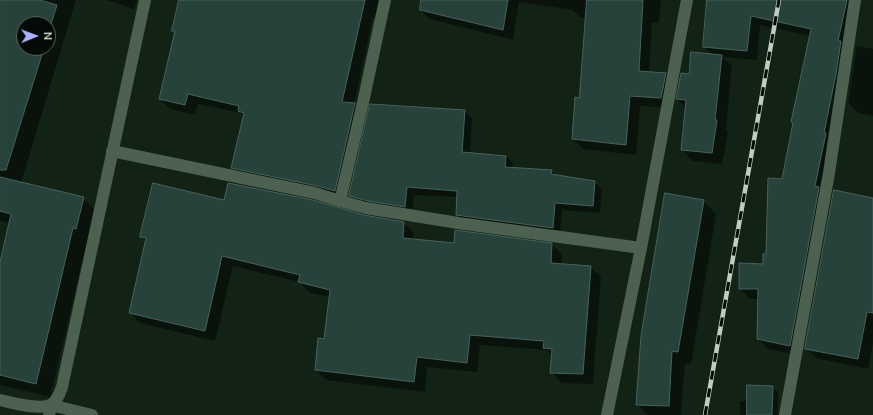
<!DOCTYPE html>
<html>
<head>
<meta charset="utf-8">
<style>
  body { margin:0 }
  #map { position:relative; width:873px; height:415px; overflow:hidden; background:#122316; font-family:"Nunito Sans",sans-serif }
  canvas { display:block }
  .north { position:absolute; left:16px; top:16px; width:40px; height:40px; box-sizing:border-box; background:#040b06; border:1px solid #58615a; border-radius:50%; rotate:89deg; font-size:11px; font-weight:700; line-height:16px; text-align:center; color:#d6e2d8 }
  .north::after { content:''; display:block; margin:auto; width:14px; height:18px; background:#aab0fb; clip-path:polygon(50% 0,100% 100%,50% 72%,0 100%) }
</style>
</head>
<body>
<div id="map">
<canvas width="873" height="415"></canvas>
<div class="north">N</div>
</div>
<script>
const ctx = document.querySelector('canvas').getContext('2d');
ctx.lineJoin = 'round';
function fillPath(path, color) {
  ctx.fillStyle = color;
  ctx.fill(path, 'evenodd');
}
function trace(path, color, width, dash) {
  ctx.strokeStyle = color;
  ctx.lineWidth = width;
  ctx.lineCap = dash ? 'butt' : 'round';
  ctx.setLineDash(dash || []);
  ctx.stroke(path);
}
fillPath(new Path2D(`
  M0,0H76L21,183L83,198L97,212L90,242H87L50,397L0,385V266L10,223L0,221ZM24,24H48V48H24Z
  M107,0H137L134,9Z
  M180,0H383L379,19L373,17L354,104L365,114L345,201L242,178L232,168L244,117L241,113L198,104L195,115L170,109L160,99L175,32L173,30Z
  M421,0H661L659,23H652L649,73L665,74L676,84L671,108L640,106L636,155L583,149L573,139L580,99L587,18H581L573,10L519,2L513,40L430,19L419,9Z
  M708,0H859L800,355L768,349L758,339L759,299H750L740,289L763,265L767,255L810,36L760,25L757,60L722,57L732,66L726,130L728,132L722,164L693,161L682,150L686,108L677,99L682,74L690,75L712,55L704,46Z
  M857,46L873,49V116L858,113L848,103Z
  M465,111L472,119L470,153L506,156L513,164V169L551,171L556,175L595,182L602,190L600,213L562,210L560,235L464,222L457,215L458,197L414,195L412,214L358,203L350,195Z
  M873,199V343L868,369L816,358L806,348Z
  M224,201L364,216L404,223L414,233L413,240L455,245L552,244L562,255V265L590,267L601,277L593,384L562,383L552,373V356L547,350L480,345L477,372L427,367L425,392L326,380L316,370L325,340L330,297L310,293L299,282L233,266L215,341L140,323L130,312L147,242L141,237Z
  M703,201L716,214L691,364L685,363L681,415H648L637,404Z
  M772,387L778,392V415H740V401H748Z`), '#0007');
const building = new Path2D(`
  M0,0H40L57,5L48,34V24H24V48H44L6,170H0Z
  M179,0H365L342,102L355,103L335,191L317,186L231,168L244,113L238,111L239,106L188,94L185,105L159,99L175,31H172Z
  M421,0H508L503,30L420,10Z
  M587,0H643L639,71L666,73L661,98L630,96L626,145L572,139L575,97L579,98Z
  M707,0H847L838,41H841L836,74L824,133H826L815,186L819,187L790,346L757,339L758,289H739V263L763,264V254H766L768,178L782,179L793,123L791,122L811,29L751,16L747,51L703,47Z
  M691,52L722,55L715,120H717L712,153L681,150L686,100L676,99L681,73L689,74Z
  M370,104L465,110L462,152L506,156L505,167L552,170L551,174L595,181L593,206L555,203L553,228L456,215L457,191L407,187L405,207L368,201L349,196Z
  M0,177L84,197L76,229L73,228L36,384L0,375V262L11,214L0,211Z
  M153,183L224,200L228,183L313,200L364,215L404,222L403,238L454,243L455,230L552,243L551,263L591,266L583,374L550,373L552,349L543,348L544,341L470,335L467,363L417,357L414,382L315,370L318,338L324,339L330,290L298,282L300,275L222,256L205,331L129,313L146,238L140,237Z
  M834,190L873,198V313L867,312L858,359L805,349Z
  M665,193L704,200L678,352L672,351L669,406L636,405L641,336Z
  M747,385L773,386L772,415H747Z`);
fillPath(building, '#27413b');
trace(building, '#47635c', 1);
trace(new Path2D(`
  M112,151L315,193L340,201L364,98L385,0
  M340,201L366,208L458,223L641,248
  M0,400C13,403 38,410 50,405C57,402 60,393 62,387L145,0
  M49,415L51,405L92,415
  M607,415L641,248L687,0
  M785,415L829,173L855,0`), '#4d6151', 12);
const rail = new Path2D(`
  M705,415L779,0`);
trace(rail, '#bfccc1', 4.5);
trace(rail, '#040b06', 3, [9]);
</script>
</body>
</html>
